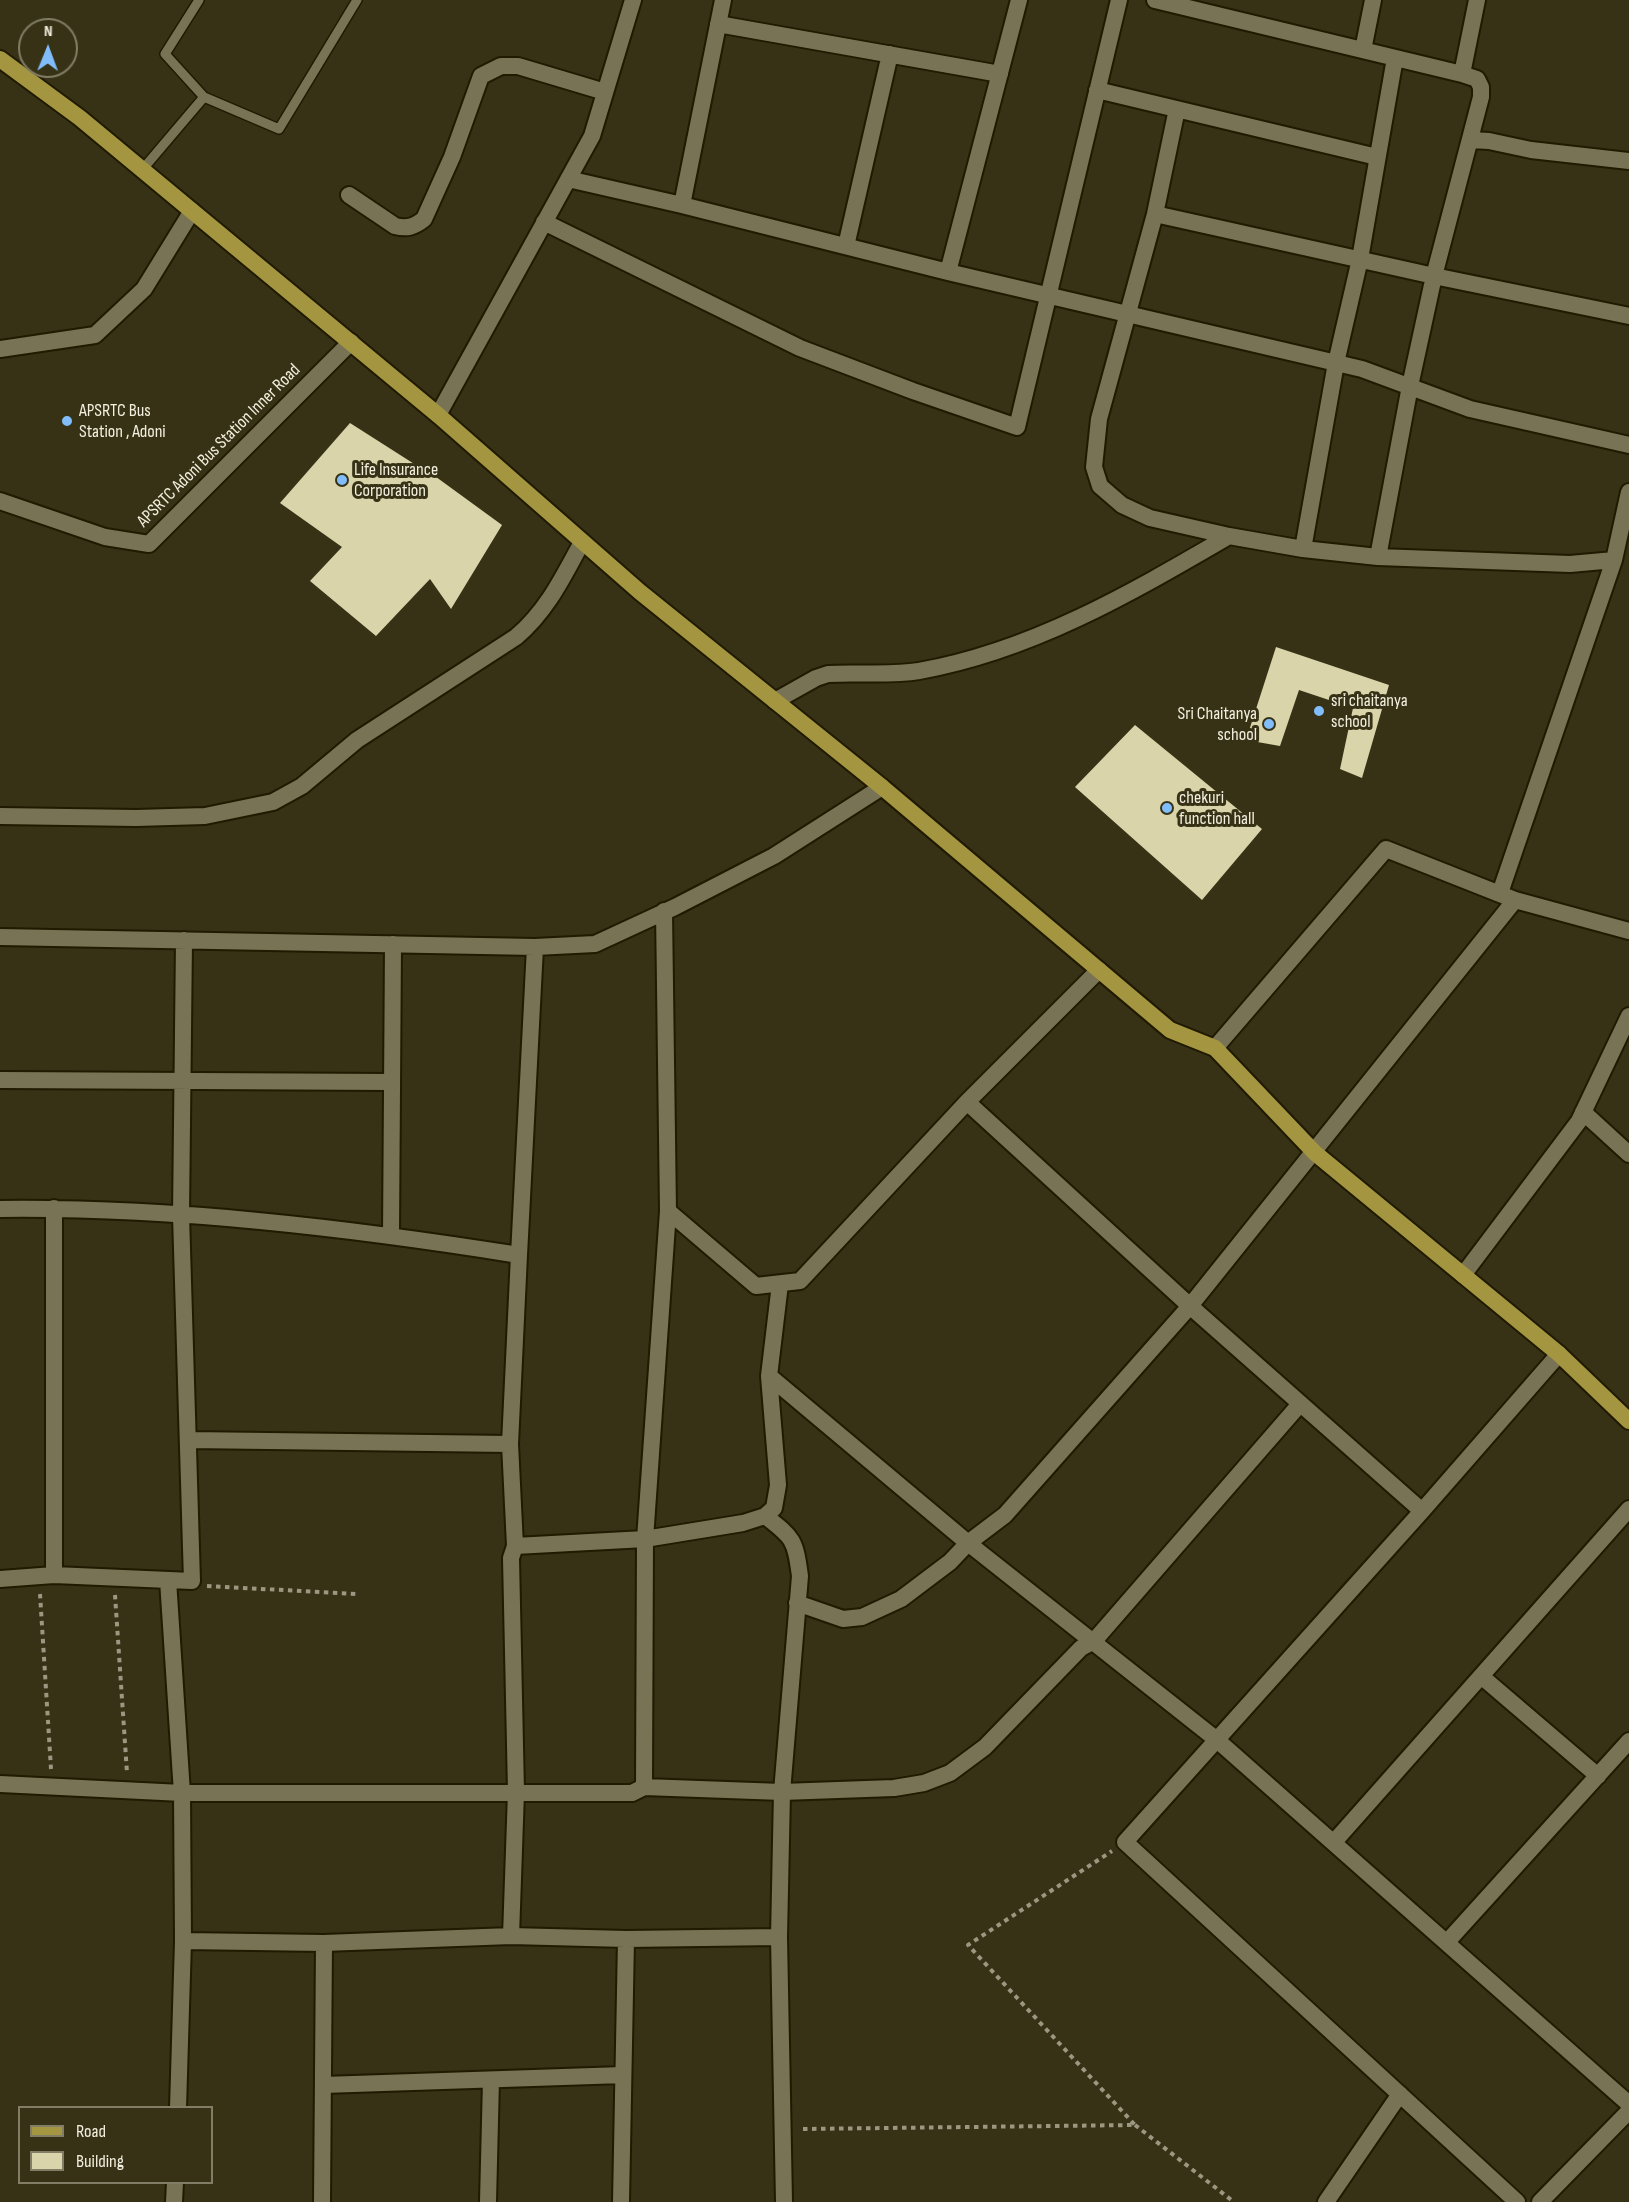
<!DOCTYPE html>
<html>
<head>
<meta charset="utf-8">
<style>
  body { margin:0 }
  #map { position:relative; width:1629px; height:2202px; overflow:hidden; background:#373216; font-family:"Sofia Sans Condensed",sans-serif }
  canvas { display:block }
  .legend { position:absolute; left:18px; top:2106px; width:195px; height:78px; box-sizing:border-box; background:#373216; border:2px solid #827e66; margin:0; padding:8px 10px; list-style:none; font-size:18px; color:#f2efde }
  .legend li { display:flex; align-items:center; gap:12px; height:30px }
  .legend b { width:30px; border:2px solid #827e66 }
  .north { position:absolute; left:18px; top:18px; width:60px; height:60px; box-sizing:border-box; background:#373216; border:2px solid #827e66; border-radius:50%; rotate:1deg; font-size:16px; font-weight:700; line-height:24px; text-align:center; color:#f2efde }
  .north::after { content:''; display:block; margin:auto; width:21px; height:27px; background:#81bdfa; clip-path:polygon(50% 0,100% 100%,50% 72%,0 100%) }
</style>
</head>
<body>
<div id="map">
<canvas width="1629" height="2202"></canvas>
<ul class="legend">
<li><b style="height:8px;background:#a49641"></b>Road</li>
<li><b style="height:16px;background:#dad4aa"></b>Building</li>
</ul>
<div class="north">N</div>
</div>
<script>
const ctx = document.querySelector('canvas').getContext('2d');
ctx.lineJoin = 'round';
function fillPath(path, color) {
  ctx.fillStyle = color;
  ctx.fill(path, 'evenodd');
}
function trace(path, color, width, dash) {
  ctx.strokeStyle = color;
  ctx.lineWidth = width;
  ctx.lineCap = dash ? 'butt' : 'round';
  ctx.setLineDash(dash || []);
  ctx.stroke(path);
}
function write(font, color, halo, rows, align = 'center') {
  ctx.font = font + ' "Sofia Sans Condensed",sans-serif';
  ctx.lineWidth = 6;
  ctx.setLineDash([]);
  ctx.textBaseline = 'middle';
  ctx.strokeStyle = halo;
  ctx.fillStyle = color;
  for (const [text, x, y, turn = 0] of rows) {
    ctx.save();
    ctx.translate(x, y);
    ctx.rotate((+turn || 0) * Math.PI / 180);
    ctx.textAlign = isNaN(turn) ? turn : align;
    if (halo) ctx.strokeText(text, 0, 0);
    ctx.fillText(text, 0, 0);
    ctx.restore();
  }
}
fillPath(new Path2D(`
  M350,423L419,467L421,466L502,525L451,609L430,579L376,636L310,581L342,547L280,503Z
  M1276,647L1389,685L1362,778L1340,769L1353,708L1299,690L1280,746L1246,740Z
  M1135,725L1262,829L1202,900L1075,787Z`), '#dad4aa');
const service = new Path2D(`
  M204,97L279,129L357,0
  M142,170L204,97L165,54L199,0`);
const minor = new Path2D(`
  M1155,0L1462,74L1477,0
  M718,24L1000,74
  M1363,50L1373,0
  M1097,90L1377,157
  M1177,109L1155,214L1099,419L1094,467L1100,486L1122,505L1150,518L1229,536L1303,549L1378,557L1570,564L1614,560
  M1471,140L1489,141L1531,150L1629,161
  M568,179L682,205L948,272L1362,369L1470,409L1629,445
  M349,195L395,226C407,229 414,227 424,219L452,157L481,76L501,66H518L605,92
  M682,205L723,0
  M1155,214L1434,276L1629,316
  M544,222L800,348L913,391L1017,427L1119,0
  M846,246L890,54
  M948,272L1019,0
  M0,349L95,335L144,289L192,211
  M438,415L592,136L633,0
  M0,501L105,537L149,544L351,342
  M1303,549L1336,363L1360,259L1395,58
  M1378,557L1410,386L1434,276L1481,97V87L1477,79L1462,74
  M775,701L816,678L828,674C858,672 889,676 919,671C1032,651 1131,593 1229,536
  M0,816L136,818L205,816L273,802L302,786L357,740L516,637C547,611 563,577 582,542
  M1500,893L1614,560L1629,492
  M664,911L668,1211L756,1286L800,1281L967,1102L1099,970
  M0,937L535,947L595,944L675,907L774,856L882,787
  M1215,1048L1386,849L1515,900L1629,931
  M0,1080L392,1082
  M967,1102L1190,1306L1422,1511
  M1583,1112L1629,1154
  M54,1208V1575L192,1581L181,1215L184,940
  M0,1209C172,1207 349,1228 519,1255L535,947
  M391,1235L393,944
  M1463,1275L1579,1121L1629,1016
  M769,1376L968,1543L1217,1740L1629,2104
  M188,1440L510,1444L519,1255
  M510,1444L515,1546L511,1558L516,1792L511,1936
  M765,1516C794,1538 795,1540 800,1576L782,1792L779,1937L784,2202
  M515,1546L645,1539L743,1523L765,1516L774,1508L778,1485L769,1376L780,1284
  M0,1579L54,1575
  M168,1580L182,1793L183,1941L178,2108
  M797,1603L843,1619L862,1617L901,1599L950,1562L968,1543L1005,1515L1190,1306L1515,900
  M1481,1676L1598,1776
  M0,1784L182,1793H632L644,1787L782,1792L894,1788L924,1783L950,1773L985,1747L1081,1648L1094,1641L1300,1404
  M644,1787L645,1539L668,1211
  M1334,1842L1629,1509
  M183,1941L324,1943L511,1936L626,1939L779,1937
  M1447,1942L1629,1741
  M323,2085L623,2075
  M174,2202L175,2182
  M322,2202L324,1943
  M488,2202L491,2080
  M621,2202L626,1939
  M1326,2202L1400,2094
  M1517,2202L1125,1842L1422,1511L1559,1354
  M1540,2202L1629,2111`);
const primary = new Path2D(`
  M0,59L80,118L192,211L438,415L640,592L882,787L1170,1030L1215,1048L1315,1153L1559,1354L1629,1421`);
trace(service, '#1f1a00', 12);
trace(minor, '#1f1a00', 20);
trace(primary, '#1f1a00', 20);
trace(new Path2D(`
  M207,1586L356,1594
  M40,1594L51,1769
  M115,1595L127,1773
  M1135,2125L1234,2202
  M803,2129L1135,2125L968,1945L1112,1851`), '#9b9781', 4, [4.5, 4.5]);
trace(service, '#787354', 9);
trace(minor, '#787354', 16);
trace(primary, '#a49641', 16);
for (const [x, y, r, color] of [
  [67,421,6,"#81bdfa"],
  [342,480,6,"#81bdfa"],
  [1319,711,6,"#81bdfa"],
  [1269,724,6,"#81bdfa"],
  [1167,808,6,"#81bdfa"]
]) {
  const dot = new Path2D();
  dot.arc(x, y, r, 0, 2 * Math.PI);
  ctx.fillStyle = color;
  ctx.fill(dot);
  trace(dot, '#373216', 2);
}
write('18px', '#f2efde', '#373216', [
  ["APSRTC Bus",79,411],
  ["Station , Adoni",79,432],
  ["Life Insurance",354,470],
  ["Corporation",354,491],
  ["sri chaitanya",1331,701],
  ["school",1331,722],
  ["Sri Chaitanya",1257,714,"right"],
  ["school",1257,735,"right"],
  ["chekuri",1179,798],
  ["function hall",1179,819]
], 'left');
write('18px', '#f2efde', '#373216', [
  ["APSRTC Adoni Bus Station Inner Road",219,446,-45]
]);
</script>
</body>
</html>
